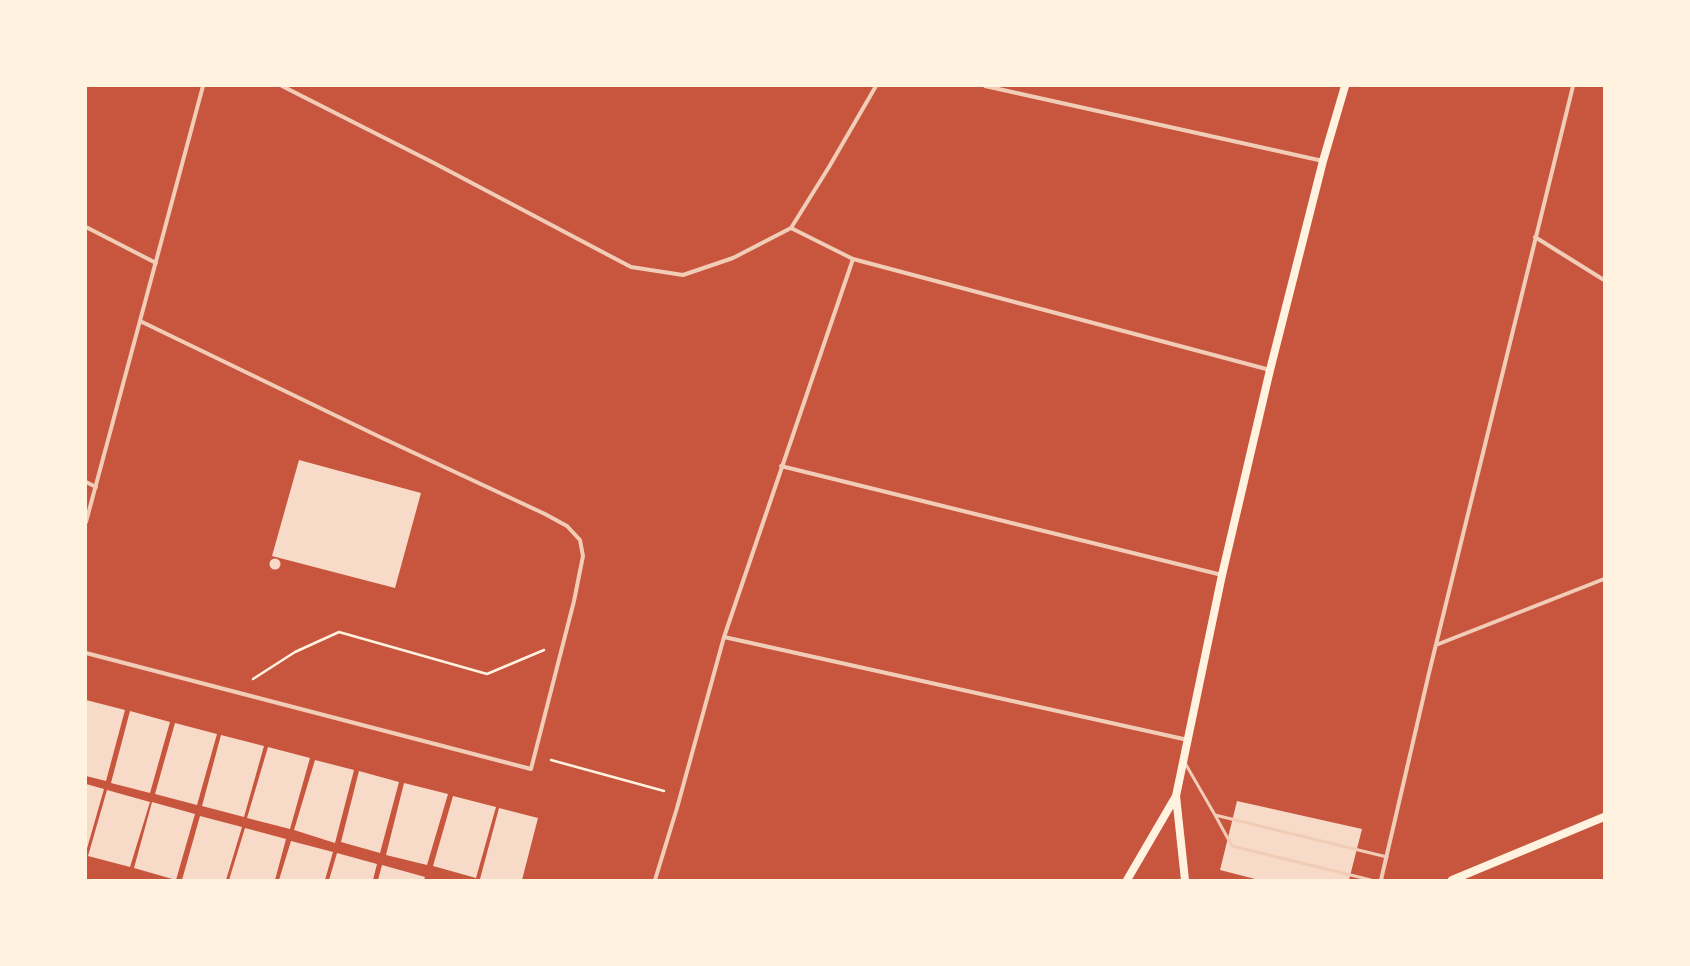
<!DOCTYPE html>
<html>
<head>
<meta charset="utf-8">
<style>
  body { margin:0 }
  #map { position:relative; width:1690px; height:966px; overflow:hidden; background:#c8553d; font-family:"Asap Condensed",sans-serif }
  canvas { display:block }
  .frame { position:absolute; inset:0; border:87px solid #fff3e0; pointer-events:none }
</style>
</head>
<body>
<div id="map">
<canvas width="1690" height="966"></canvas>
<div class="frame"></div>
</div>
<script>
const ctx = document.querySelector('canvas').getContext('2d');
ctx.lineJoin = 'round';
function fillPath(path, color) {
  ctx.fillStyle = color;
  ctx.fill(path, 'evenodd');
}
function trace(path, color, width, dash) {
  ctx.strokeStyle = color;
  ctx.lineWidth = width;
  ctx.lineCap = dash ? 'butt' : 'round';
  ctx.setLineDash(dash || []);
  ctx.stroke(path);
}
fillPath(new Path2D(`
  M299,460L421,493L395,588L272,556Z
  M269.5 564a5.5 5.5 0 1 1 11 0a5.5 5.5 0 1 1-11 0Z
  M86,700L125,710L106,781L86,776Z
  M130,711L170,722L150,793L111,783Z
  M175,723L217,734L197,805L155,794Z
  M221,735L264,746L244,817L202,806Z
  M268,747L310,758L290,829L247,818Z
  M315,760L354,770L335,843L294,830Z
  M359,771L399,782L380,853L341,842Z
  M404,783L448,794L427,865L386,855Z
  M86,784L104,789L86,852Z
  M107,790L150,802L130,867L88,856Z
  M453,796L496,807L476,878L433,866Z
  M1237,801L1362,829L1349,880H1259L1220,870Z
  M152,802L195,814L176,880L134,868Z
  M499,808L538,818L522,880L480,879Z
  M200,816L242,827L226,880H182Z
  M245,828L286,839L275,880H229Z
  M291,841L333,852L325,880H279Z
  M337,853L377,864L373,880H329Z
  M382,865L425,877L424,880H378Z`), '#f7dbc8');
trace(new Path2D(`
  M253,679L295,652L339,632L487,674L544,650
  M551,760L664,791`), '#fff3e0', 2.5);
trace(new Path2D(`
  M1185,763L1215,815L1387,857
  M1215,815L1232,846L1371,880`), '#f1ccb7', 3);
trace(new Path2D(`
  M282,86L434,163L631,267L683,275L733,258L791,228L829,167L876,86
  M985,86L1323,161
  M86,227L156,263
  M791,228L853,259L1270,370
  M1535,237L1604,280
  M781,466L1222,575
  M86,482L96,487
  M86,522L203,86
  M724,637L1188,740
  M1436,645L1604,579
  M86,653L531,769L574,601L583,556L580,540L567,526L545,514L380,437L140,321
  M655,880L677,808L724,637L853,259
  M1381,880L1429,673L1573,86`), '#f1ccb7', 4);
trace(new Path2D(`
  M1176,796L1185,880
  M1127,880L1176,796L1222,575L1270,370L1323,161L1345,86
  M1452,880L1604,817`), '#fff3e0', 8);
</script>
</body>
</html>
